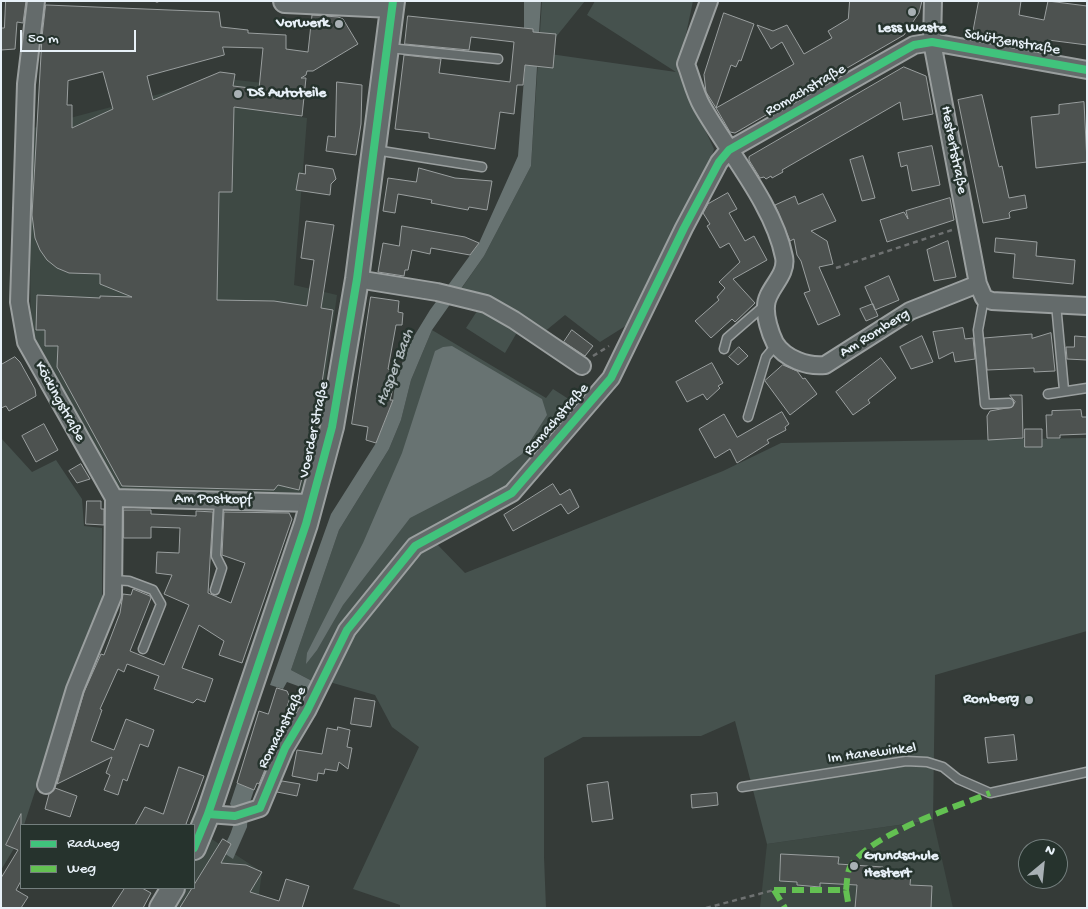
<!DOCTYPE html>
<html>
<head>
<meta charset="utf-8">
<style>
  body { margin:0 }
  #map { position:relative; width:1088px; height:909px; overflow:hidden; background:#353b38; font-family:"Gochi Hand",sans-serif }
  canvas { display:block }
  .frame { position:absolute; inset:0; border:2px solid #e8f1f8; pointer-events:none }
  .legend { position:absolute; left:20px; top:824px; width:175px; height:65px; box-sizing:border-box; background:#26332d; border:1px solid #747f7e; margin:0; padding:6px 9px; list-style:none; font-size:15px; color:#e8f1f8 }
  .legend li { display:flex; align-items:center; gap:10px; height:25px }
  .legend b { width:25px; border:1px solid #747f7e }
  .north { position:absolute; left:1018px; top:839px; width:50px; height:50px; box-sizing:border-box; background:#26332d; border:1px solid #747f7e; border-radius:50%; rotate:28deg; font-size:14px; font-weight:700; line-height:20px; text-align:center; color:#e8f1f8 }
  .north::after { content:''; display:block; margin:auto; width:18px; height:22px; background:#a9b1b5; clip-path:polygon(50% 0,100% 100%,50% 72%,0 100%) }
  .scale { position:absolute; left:20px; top:30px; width:116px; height:22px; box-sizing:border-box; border:2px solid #e8f1f8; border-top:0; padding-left:6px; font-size:15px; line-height:18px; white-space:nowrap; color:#e8f1f8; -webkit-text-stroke:4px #26332d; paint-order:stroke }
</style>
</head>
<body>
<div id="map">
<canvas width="1088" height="909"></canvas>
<div class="frame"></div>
<ul class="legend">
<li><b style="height:6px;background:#40c37c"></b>Radweg</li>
<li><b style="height:6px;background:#63c152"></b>Weg</li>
</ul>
<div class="north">N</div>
<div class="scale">50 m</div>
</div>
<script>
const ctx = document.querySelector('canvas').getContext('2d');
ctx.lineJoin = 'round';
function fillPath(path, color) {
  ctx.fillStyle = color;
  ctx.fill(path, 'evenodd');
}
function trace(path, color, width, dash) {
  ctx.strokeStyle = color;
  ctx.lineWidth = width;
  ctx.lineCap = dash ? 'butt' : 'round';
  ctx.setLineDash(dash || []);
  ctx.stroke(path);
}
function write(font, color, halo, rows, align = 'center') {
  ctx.font = font + ' "Gochi Hand",sans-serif';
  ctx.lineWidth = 5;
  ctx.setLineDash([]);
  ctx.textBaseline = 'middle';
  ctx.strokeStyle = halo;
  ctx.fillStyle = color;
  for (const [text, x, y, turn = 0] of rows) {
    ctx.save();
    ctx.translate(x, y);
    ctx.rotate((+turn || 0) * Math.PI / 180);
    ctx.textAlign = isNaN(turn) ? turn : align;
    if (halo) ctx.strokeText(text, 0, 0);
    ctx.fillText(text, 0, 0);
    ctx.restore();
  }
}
fillPath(new Path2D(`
  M219,78L263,83L262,111L307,118L294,285L337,295L316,446L306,497L118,491L31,340L29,160L33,128Z
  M933,820L953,908H760L767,844Z
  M207,836L262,872L257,908H165L177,888H194V859Z`), '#3e4944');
fillPath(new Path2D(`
  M542,1H585L543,53L676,72L587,15L595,1H693L678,72L714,149L710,162L635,320L600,342L565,315L543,333L457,295L484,256L531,166Z
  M481,305L519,329L505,353L466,328Z
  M432,330L546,398L553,389L578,405L511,488L423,538L314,682L291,670L339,530L389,449L401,420L411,380Z
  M1,438L32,472L56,460L82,499L84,526L102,528V608L69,688L24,825H21L19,840L1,870Z
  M1087,438V631L935,675L933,820L767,844L735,721L701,736L583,737L544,758V857L546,908H400V905L353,889L419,747L392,727L375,695L326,681L371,603L433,540L465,573L723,471L781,443Z`), '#46524e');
fillPath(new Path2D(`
  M522,1H541L531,166L484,256L432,330L411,380L401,420L389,449L339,530L291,670L314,682L306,697L297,693L298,686L287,682L283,689L270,685L331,514L376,443L393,400L395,384L408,346L430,310L479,243L518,156L525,65H531L533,30L524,28V2Z
  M452,346L542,399L547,415L522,454L491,476L410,518L343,605L317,650L306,664L307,653L363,543L402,453L435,351L443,347Z
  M237,783L254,790L248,808L247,827L233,859L221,851C229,839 234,827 236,812L230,804Z`), '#687372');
const building = new Path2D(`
  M6,1H26L23,23L17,22L15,49L1,50V28H4Z
  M850,1H922L919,13L904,35L735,133L730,132L716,108L794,64L782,42L771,49L757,25L773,31L787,25L804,54L832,38L828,31L848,19Z
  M979,1H1021L1019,15L1044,20L1048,1L1087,6V45L1048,40L1047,47L973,33Z
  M46,5L219,12L221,27L248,30V33L286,35V49L308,52L312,15L338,17L343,19L358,44L313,71H307L306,75L301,78H306L302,116L234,107L232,192H219L217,300L274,301L307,306L314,260L301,258L306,221L334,225L321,308L333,310L316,422L299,490L278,485L274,490L122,486L57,367L58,346H45V330H36L37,295L100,298V296L132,297L100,284V274L69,273L57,268L47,260L40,250L35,238L32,215L42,37ZM223,47L263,48L259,89L233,86L235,74L220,72L153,100L147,76L224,55ZM103,72L113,109L72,128V105H67L68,81Z
  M724,13L754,24L741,61L739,60L736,67L731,65L716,108L706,92L704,75Z
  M408,16L533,29V32L556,34L553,68L525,65L523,85H517L514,114L500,112L495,149L429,138V133L395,129L404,55L441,59L439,73L510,82L514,42L471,37L469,50L405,44Z
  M904,67L926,76L933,114L903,120L900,102L782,170L783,172L772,178L771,176L766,179L764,177L760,178L749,160V157Z
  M337,82L362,85L361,124L356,155L326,151L328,136L335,137Z
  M982,95L996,155L999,167L1002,166L1009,198L1025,195L1027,208L1011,211L1009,213L1010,218L983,223L958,100Z
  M1084,102L1087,162L1036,168L1031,117L1059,114V105Z
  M932,146L940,185L912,191L907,165L901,167L898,153Z
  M863,156L875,198L862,201L850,160Z
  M306,165L333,169L336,179L331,184L330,195L296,190L299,173L305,174Z
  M419,168L455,178L492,181L487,210L469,207L468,210L431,203L432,200L398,194L395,213L383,211L388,178L416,182Z
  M728,193L737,209L729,213L745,241L754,236L767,260L733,279L755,303L735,322L732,319L711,338L695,321L719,300L717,297L725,288L719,282L740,262L729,243L720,248L707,226L710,224L703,213L708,204Z
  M823,194L836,221L811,231L827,241L833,264L819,267L840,315L818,325L804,293L810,291L801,261L797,255L794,239L790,241L775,205L795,196L798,204Z
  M950,198L954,220L887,242L880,220L904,212L908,219L906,211Z
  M402,226L465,237L479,243L470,255L431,248L430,254L412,250L408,270H405L404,276L378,272L383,243L399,246Z
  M996,238L1037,242L1036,256L1075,260L1073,284L1013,278L1015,254L995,252Z
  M948,241L956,277L934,281L927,250Z
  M889,276L899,300L875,310L865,287Z
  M371,297L399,301L398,312L403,313L402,325H396L388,369L397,372L390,400H393L376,443L366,440L368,427L352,424Z
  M873,304L878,316L866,321L860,309Z
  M963,328L965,339L973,338L975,359L955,362L953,352L939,359L933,332Z
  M572,330L593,346L585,356L564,342Z
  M1051,333L1055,371L1034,372V368L987,370L984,338L1032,334V338Z
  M922,336L933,362L911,369L900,347Z
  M1075,336L1087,337V360L1067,359L1066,347H1074Z
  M739,347L748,356L738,365L729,357Z
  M15,357L20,362L35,389L36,396L9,411L6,406L1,408V365Z
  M881,358L896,378L868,400L870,403L853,415L836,392Z
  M712,363L723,383L718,386L720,388L707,400L703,394L687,402L676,382Z
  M783,365L797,371L803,379L805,378L817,394L790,415L765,381Z
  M1010,395H1022L1023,438L988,440L987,416L990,411L1012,407L1015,402Z
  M1081,410L1082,417H1087V434L1060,435V438H1047L1046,415H1052V411Z
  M782,412L789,424L785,427L786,430L767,440L769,443L737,463L730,449L715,458L699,429L724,414L737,437Z
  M44,424L58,450L36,462L22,436Z
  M1025,429H1042V447H1025Z
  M81,464L90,479L77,483L69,471Z
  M553,484L560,495L570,489L579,507L568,514L561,504L513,531L504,515Z
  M87,501H101V509H104V525L86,524Z
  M124,510H151V514L196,516V511L213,512L208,593L231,603L245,563L222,555L224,512L289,513L292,519L242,663L219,655L224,641L199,625L182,668L213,679L205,702L197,699L193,703L154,689L159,676L127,664L124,672L118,669L100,709L102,710L91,741L114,750L126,719L154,730L148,747L140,744L127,781L123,779L118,795L104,790L110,775L106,773L112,757L57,784L84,692L101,654L104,655L120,613L123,594L131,595L133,589L150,596L151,598L130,651L164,665L189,605L164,594L172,575L156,573L157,552L179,553L180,528L151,527V538H124Z
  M277,688L287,691L290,698L269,760L259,784L257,783L254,790L237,783L259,711L268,714Z
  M355,698L375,701L371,727L351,724Z
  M338,727L350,730L347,747L352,748L348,769L339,762L337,771L325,769L324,774L318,773L317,781L292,776L297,750L322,754L327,728L337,730Z
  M1014,735L1017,760L988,763L985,738Z
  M179,767L204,776L186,824L189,825H135L145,807L163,814Z
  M282,781L300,784L297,796L277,792Z
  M608,782L613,819L592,822L587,785Z
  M55,788L77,796L70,817L45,809L49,794Z
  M717,793L718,805L692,808L691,795Z
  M21,814V881L16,890L28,897L21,908H1V878L18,850L6,845Z
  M223,839L231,844L221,863L246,865L262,872L250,892L279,901L286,879L309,886L302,908H180Z
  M781,854L839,857L838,864L883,867V870L911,874L910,885L932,886L931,908H855L857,885L820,883V887L797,885V882L780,881Z
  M125,888H142L151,893L143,908H112Z`);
fillPath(building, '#4d5250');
trace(building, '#9a9f9f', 1);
const lane = new Path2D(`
  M389,48L498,59
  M375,150L482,167
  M984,298L978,330L985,404L1009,403
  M1056,304L1064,390
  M724,349L727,338L765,305
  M1048,394L1087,388
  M748,417L766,357L776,345
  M114,580L129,581L153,590L161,604L143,649
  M215,590L222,568L216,556L219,501
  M742,787L906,761L927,762L943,767L958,779L990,793L1087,772`);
const street = new Path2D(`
  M36,1L26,84L19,302L26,342L114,498L113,596L75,689L46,785
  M709,1L686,64C691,77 695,94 702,106C728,152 774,205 784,257C788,276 766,289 766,306C765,317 770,333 775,343C785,359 808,367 825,365L910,311L978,284
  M933,1L932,42L978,284L984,298L992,301L1087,306
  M357,279L437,292L486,304L514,320L582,366
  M114,498L312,503
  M208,814L235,816L260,808L285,748L307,711L347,630L415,546L512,493L611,378L684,228L719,162L729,150L914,45L932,42L1087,70`);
const secondary = new Path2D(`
  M285,1L392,6
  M194,848L208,814L306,524L332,427L357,279L393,1
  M161,908L173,888`);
trace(lane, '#9a9f9f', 11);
trace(street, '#9a9f9f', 20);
trace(secondary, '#9a9f9f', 26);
trace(new Path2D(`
  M157,3V1
  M836,268L952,230
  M593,356L609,346
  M706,908L774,890`), '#6e7171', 2.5, [5, 4]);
trace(lane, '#646b6b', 8);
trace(street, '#646b6b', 16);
trace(secondary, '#646b6b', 22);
trace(new Path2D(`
  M774,890H846L849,908
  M774,890L785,908
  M846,890C847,883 847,873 850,867C870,834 953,808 990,793`), '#63c152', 6, [12, 6]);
trace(new Path2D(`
  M208,814L235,816L260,808L285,748L307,711L347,630L415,546L512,493L611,378L684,228L719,162L729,150L914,45L932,42L1087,70
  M194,848L208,814L306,524L332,427L357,279L393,1`), '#40c37c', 8);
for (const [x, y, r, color] of [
  [912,12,5,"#a9b1b5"],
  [339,24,5,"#a9b1b5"],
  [238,94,5,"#a9b1b5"],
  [1029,700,5,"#a9b1b5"],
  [854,866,5,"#a9b1b5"]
]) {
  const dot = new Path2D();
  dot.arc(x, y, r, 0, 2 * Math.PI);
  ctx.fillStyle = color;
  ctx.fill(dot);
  trace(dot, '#26332d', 2);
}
write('bold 15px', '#e8f1f8', '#26332d', [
  ["Vorwerk",329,24],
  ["Less Waste",912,29,"center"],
  ["DS Autoteile",248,94,"left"],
  ["Romberg",1019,700],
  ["Grundschule",864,857,"left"],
  ["Hestert",864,874,"left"]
], 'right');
write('15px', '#e8f1f8', '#26332d', [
  ["Schützenstraße",1012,43,10],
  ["Romachstraße",806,91,-30],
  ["Hestertstraße",953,150,79],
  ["Am Romberg",875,334,-32],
  ["Köckingstraße",59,402,61],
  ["Romachstraße",557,420,-49],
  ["Voerder Straße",315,430,-78],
  ["Am Postkopf",213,500,1],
  ["Romachstraße",283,728,-63],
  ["Im Hanewinkel",872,754,-7]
]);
write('italic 16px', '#b1bbbe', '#26332d', [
  ["Hasper Bach",396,368,-69]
]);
</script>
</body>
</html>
